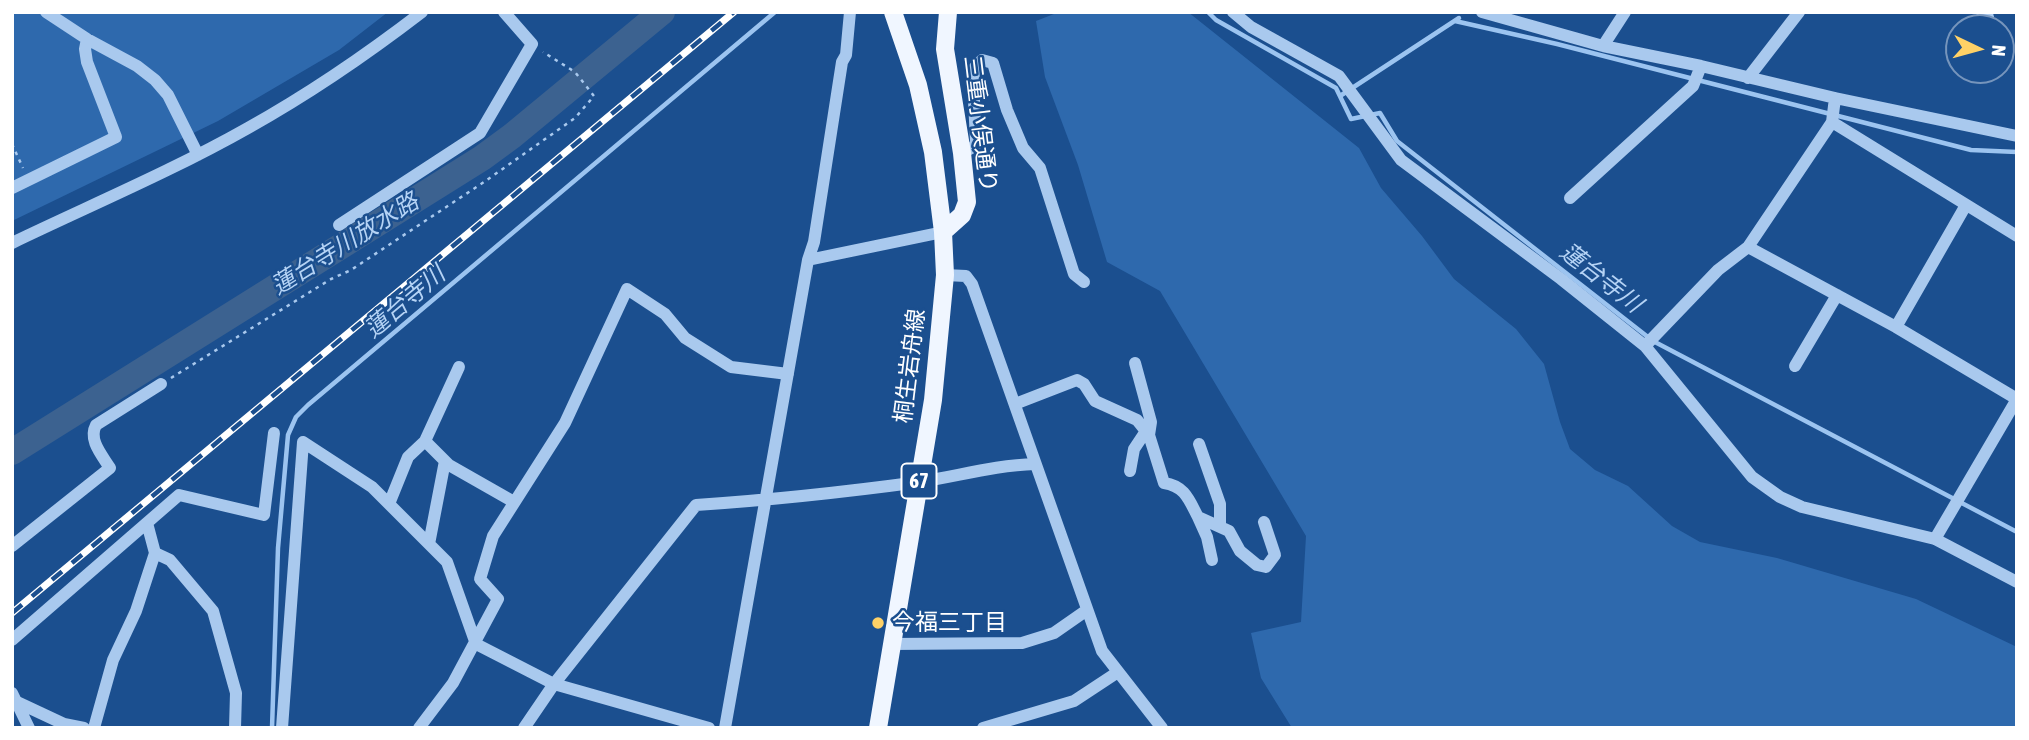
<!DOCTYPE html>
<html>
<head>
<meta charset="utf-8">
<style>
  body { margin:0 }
  #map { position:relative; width:2029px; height:740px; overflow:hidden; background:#1b4f8f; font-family:"Asap Condensed",sans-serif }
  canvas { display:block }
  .frame { position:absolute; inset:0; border:14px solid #fff; pointer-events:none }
  .north { position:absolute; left:1945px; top:14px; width:70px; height:70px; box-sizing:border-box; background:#1b4f8f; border:2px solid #7695bc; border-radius:50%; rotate:95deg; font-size:19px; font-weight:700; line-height:28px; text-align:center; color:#fff }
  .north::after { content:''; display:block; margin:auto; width:24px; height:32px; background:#ffd166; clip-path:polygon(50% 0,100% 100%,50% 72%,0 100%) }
</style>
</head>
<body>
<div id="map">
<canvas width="2029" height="740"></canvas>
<div class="frame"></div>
<div class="north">N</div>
</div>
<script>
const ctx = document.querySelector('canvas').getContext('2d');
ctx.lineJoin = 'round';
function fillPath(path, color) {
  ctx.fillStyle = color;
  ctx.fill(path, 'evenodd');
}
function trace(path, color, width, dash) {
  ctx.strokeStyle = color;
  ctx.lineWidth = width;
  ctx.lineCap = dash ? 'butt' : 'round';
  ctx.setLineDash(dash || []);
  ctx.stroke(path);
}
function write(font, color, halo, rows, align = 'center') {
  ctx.font = font + ' "Asap Condensed","Noto Sans JP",sans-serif';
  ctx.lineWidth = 5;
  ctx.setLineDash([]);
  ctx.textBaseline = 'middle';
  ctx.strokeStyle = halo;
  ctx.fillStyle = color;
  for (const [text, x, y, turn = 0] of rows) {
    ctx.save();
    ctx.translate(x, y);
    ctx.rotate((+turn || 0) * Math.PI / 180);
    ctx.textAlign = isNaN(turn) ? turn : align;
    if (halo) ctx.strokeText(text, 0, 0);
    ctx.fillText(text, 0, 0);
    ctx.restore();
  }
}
fillPath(new Path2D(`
  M12,12H388L339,50L218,121L12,221Z
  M1059,12H1188L1359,148L1381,188L1422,236L1454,279L1516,329L1544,364L1560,422L1570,449L1595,470L1628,486L1672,526L1700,542L1777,558L1916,599L2017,647V728H1292L1261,678L1251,633L1301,622L1306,536L1160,291L1107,262L1078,165L1045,77L1036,21Z`), '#2e69ad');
trace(new Path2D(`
  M1208,12L1216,20L1336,88L1351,119L1380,113L1397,141L1653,341L2017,532
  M1455,21L1557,44L1971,150L2017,152
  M1340,96L1459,18
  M272,728L278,548L288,435L296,417L308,405L775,12`), '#9cc4f0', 4.5);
trace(new Path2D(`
  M12,452L482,158L512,136L662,12`), '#3c6290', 26);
trace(new Path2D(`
  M12,144L23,168
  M171,378L331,279L351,270L484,182L575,118L594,96L575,72L543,52`), '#a9c9ee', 2.5, [3.5, 5]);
trace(new Path2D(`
  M46,12L87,39L137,66L155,80L168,95L198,155
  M1233,12L1251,27L1339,76L1401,160L1561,279L1645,346L1752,477L1780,497L1802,507L1935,539L2017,582
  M1482,12L1603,46L1701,66L1835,98L2017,136
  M1982,12L1988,17
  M1603,46L1625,12
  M1748,78L1799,12
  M1832,122L2017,236
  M962,153L975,146L976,141L973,80L975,67L982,60L993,63L1007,110L1023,148L1040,168L1074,274L1084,282
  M12,188L116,137L87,62L85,49L87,39
  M1570,198L1693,86L1701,66
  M339,225L480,133L532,44L504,12
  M12,243C91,205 172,171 248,128C309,94 366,55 422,12
  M1748,247L1896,327L2017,399
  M808,260L943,232
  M945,275L966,276L972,284L1102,651L1162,728
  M1896,327L1966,205
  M1645,346L1718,270L1748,247L1832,122L1835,98
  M1135,363L1151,422L1149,435
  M1795,366L1837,295
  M459,367L425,441L449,465L514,502
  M1015,404L1077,380L1084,384L1095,401L1137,420L1149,435L1164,483C1185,486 1189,500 1198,517L1229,531L1240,551L1257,565L1266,567L1275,555L1264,522
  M1199,444L1220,504V527
  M1130,471L1134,449L1146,431
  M389,504L408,457L425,441
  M1198,517L1207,537L1212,560
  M147,523L155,553L170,560L213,611L236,693L235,728
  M1935,539L2017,399
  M429,544L445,461
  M12,546L110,468C102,455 88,440 96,425L161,384
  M12,640L179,495L264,515L274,433
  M891,644L1022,643L1054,633L1087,610
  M12,693L29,728
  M17,702L64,724L84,728
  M94,728L113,660L136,611L155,553
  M282,728L303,442L372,487L447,562L476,644L554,684L709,728
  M419,728L453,683L498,599L480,579L493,536L565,423L627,289L665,314L685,338L731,367L788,374
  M524,728L554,684L696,505C771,500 845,492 919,482C958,476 996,465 1035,464
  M725,728L808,260L814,242L842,62L846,55L850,12
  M983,728L1074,701L1118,672`), '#a9c9ee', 12);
trace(new Path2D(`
  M943,232L962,215L967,202L962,153L945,49L948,12
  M878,728L933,400L945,275L943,232L933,152L918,85L893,12`), '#f0f6ff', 18);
const rail = new Path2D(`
  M12,613L734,12`);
trace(rail, '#fff', 7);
trace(rail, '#1b4f8f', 4.5, [13]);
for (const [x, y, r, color] of [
  [878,623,7,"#ffd166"]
]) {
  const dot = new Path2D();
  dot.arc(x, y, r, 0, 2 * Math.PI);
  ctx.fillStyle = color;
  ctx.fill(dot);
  trace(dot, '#1b4f8f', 2.5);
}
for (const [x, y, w] of [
  [919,481,35]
]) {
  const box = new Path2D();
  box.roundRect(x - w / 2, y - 17.5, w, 35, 5);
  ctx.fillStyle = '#1b4f8f';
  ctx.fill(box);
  trace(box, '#fff', 2);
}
write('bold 21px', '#fff', null, [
  ["67",919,481]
]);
write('23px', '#fff', '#1b4f8f', [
  ["三重小俣通り",980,124,83],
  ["桐生岩舟線",910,366,-83]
]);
write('23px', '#fff', '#1b4f8f', [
  ["今福三丁目",892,623]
], 'left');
write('italic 24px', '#b5d3f5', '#1b4f8f', [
  ["蓮台寺川放水路",345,244,-32],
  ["蓮台寺川",1601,278,38],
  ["蓮台寺川",405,302,-40]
]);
</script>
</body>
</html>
